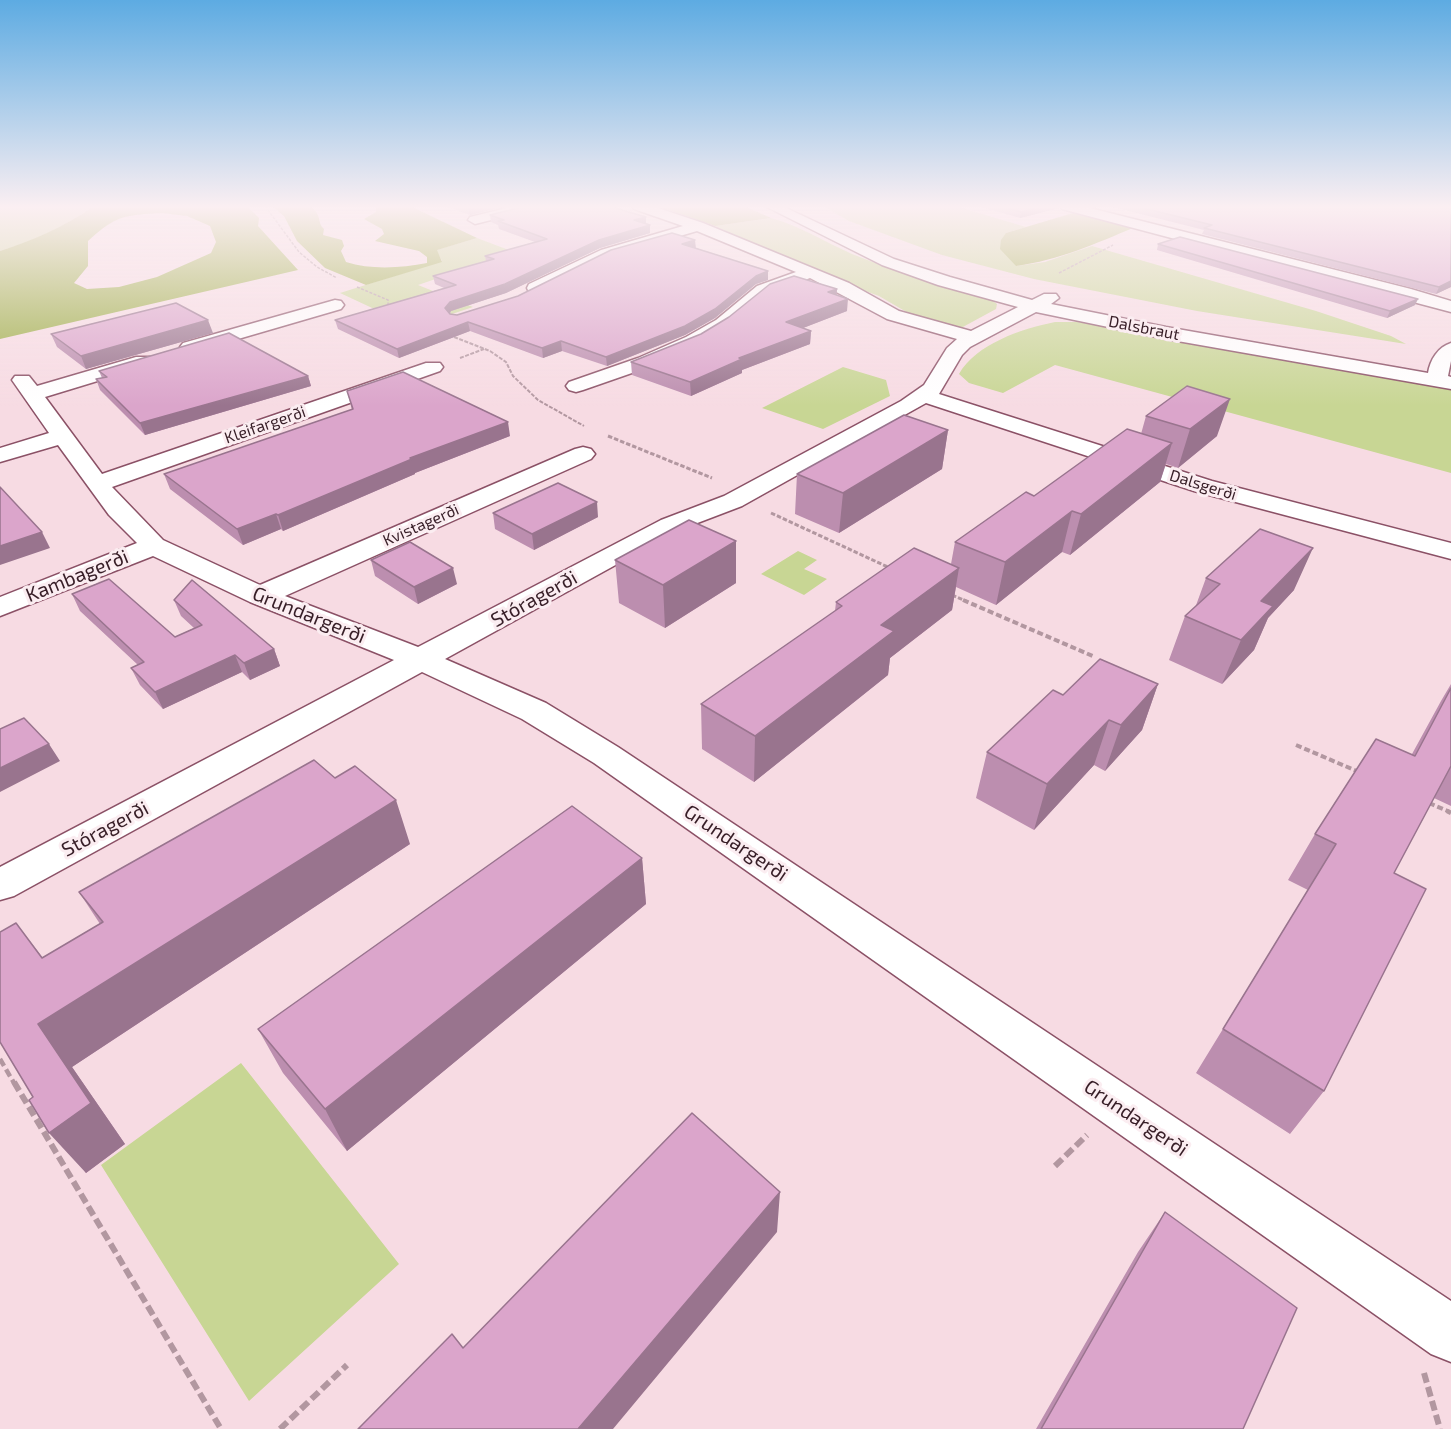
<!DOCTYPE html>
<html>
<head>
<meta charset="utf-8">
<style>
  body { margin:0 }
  canvas { display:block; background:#f7dbe3 }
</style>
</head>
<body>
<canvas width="1451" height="1429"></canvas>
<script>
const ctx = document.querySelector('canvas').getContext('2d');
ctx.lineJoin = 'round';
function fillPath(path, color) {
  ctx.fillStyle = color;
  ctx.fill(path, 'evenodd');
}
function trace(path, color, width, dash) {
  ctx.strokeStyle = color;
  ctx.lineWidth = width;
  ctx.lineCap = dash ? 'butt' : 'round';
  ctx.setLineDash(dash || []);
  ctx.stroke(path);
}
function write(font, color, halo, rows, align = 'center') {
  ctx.font = font + ' "Exo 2",sans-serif';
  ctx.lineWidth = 6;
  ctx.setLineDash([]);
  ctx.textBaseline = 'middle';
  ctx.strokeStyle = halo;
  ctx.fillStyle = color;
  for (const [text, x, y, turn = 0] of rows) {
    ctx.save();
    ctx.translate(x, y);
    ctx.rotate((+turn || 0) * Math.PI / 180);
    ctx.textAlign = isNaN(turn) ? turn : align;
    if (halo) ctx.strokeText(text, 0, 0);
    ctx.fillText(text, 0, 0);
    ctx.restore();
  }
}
fillPath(new Path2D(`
  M0,206H94C64,227 34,241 0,251Z
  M823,206H955L1026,227L1006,233L1016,266L1045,262L1092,246L1316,311L1391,336L1406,344L1197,311L1034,279L942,255L849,221Z
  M771,218C800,226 825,242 852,254C897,272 944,285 990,299L997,304L996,309L961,328L935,323L910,314L879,296L814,272L715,226Z
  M477,238L514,252L418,285L473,307L413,327L340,293L442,261L436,250Z
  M1055,322H1077L1113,328L1451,389V473L1055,365L1003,393L969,383L959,374C976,344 1021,329 1055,322Z
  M843,367L886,380L890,396L823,429L762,408Z
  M798,551L817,560L804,569L827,579L804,595L761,574Z
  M241,1063L399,1264L249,1401L101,1165Z`), '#c8d694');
fillPath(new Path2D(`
  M94,206H247L259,218L258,226L298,270L0,339V251C34,240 64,227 94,206ZM162,213L187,216L210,226L216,242L211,253L157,277L119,287L87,289L74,283L88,266V241C116,215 125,215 162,213Z
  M272,206C284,206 310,201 316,212C321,219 318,224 324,229L323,235L342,240L344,246L341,251L346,262C371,270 401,268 427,263V257L419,251L375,241L384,234L382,229L364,219L376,212V206H410L477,238L437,250L442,262L366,285L325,268L297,241L284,216Z
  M657,206H744L771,218L715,226Z
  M1073,213L1135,227C1095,244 1059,260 1016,266L1000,249L1001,240L1006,233Z`), '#9cad45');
const minor = new Path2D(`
  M515,206H537L535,209L475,224L468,220L470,217Z
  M632,206H652L703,223L849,283L899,311L971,331L1018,307L938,285L882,265L765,206H782L894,259L950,277L1032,300L1044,294H1056L1059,298L1051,304L1166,327L1428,373C1430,360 1438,347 1451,343V361L1448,376L1451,377V389L1166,339L1036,312L970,347L962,355L939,394L1212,481L1451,543V559L1194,491L926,403L742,506L679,530L445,659L546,703L618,747L1451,1301V1362L1431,1354L594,763L522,719L422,672L14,896L0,900V867L394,660L250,602L153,556L0,616V597L137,543L109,515L58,445L0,462V448L49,433L12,380L15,376H29L37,386L136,357H150L153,361L150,365L45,397L102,474L426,363H440L443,367L440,371L112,487L163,540L260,585L575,449L583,447L591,449L595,454L591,459L285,596L418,647L661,520L724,496L901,401L924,385L947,348L957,339L887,319L810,278L769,294L728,328L700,345L652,366L583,390L576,392L569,390L566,386L569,382L638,358L686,337L716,320L757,286L796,272L697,231L611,256L541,292H529L527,288L529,284L601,250L683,226L634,209Z
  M1060,206H1082L1411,289L1451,301V312L1062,209Z
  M1428,206H1451V212L1430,209Z
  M335,300L341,301L344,305L341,309L190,353L183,351L180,347L183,343Z`);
trace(minor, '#8b5166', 3);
trace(new Path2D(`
  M265,206L299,252L317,267L337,278
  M1059,273L1113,245
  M357,287L388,300V307`), '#b297a0', 1.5, [3, 1.5]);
trace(new Path2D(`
  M449,335L490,351L506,362L513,376L538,400L584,426
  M460,358L484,349`), '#b297a0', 2, [4, 1.5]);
trace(new Path2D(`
  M608,436L712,478
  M771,513L890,568
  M952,595L966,601`), '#b297a0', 3, [4.5, 2]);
trace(new Path2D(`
  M963,600L1095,657
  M1296,745L1359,772
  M1429,803L1450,812`), '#b297a0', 4, [6, 3]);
trace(new Path2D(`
  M1447,811L1451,813
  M0,1059L14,1083`), '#b297a0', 4.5, [8, 4]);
trace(new Path2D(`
  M14,1082L221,1429
  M1055,1166L1087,1135
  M1424,1373L1440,1429
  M280,1429L347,1365`), '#b297a0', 6, [10, 4.5]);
fillPath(minor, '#fff');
fillPath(new Path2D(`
  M445,206H506L470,215Z
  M978,206H1060L1059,208L1020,218Z
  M1109,206H1436L1451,287L1436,294L1202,234L1204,230Z
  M490,215L646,217V224L650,225V233L600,248L506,293L451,311L450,314L457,315L696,248L768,271V280L756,284L715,318L685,335L607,366L562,351L543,358L470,331L399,358L338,329L335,320L444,288L435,284L433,276L486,261L485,256L535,242L499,229L498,225L491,222Z
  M1158,244L1415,305L1387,318L1157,250Z
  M837,289L836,295L847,311L803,328L811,331L810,344L742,370V373L691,396L632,375L631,362L701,334L729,317Z
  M213,333L86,369L57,347L51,334Z
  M99,371L308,376L311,386L145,435L100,390L96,379L102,378Z
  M347,391L510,436L415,473V474L283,531L281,529L243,545L170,489L164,474L352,410Z
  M1146,416L1217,436L1178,468L1166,464L1160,482L1070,555L1062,552L996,605L956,587L952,610L890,658L888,675L754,782L702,749L701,704L835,611L836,602L951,564L955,542L1141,434Z
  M948,430L942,469L839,533L795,514L797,474Z
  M493,513L598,517L534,550L495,529Z
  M371,560L457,584L418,604L375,576Z
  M615,560L736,583L665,628L619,603Z
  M1206,578L1294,590L1268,618L1254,650L1222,684L1169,660L1185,616L1195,608Z
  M72,594L175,637L194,628L181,616L174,600L274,649L280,666L250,680L242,672L163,709L140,685L131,668L138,665L80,611Z
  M1158,684L1142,730L1105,771L1094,765L1034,830L976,798L987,752L1063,695Z
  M1451,684V806L1434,798L1394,873L1324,1091L1290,1134L1196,1073L1308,890L1288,880L1315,834L1412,754L1441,701Z
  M410,844L72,1067L125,1144L86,1173L33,1097L16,923L43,958L100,924L79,892Z
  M642,858L646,904L347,1151L283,1073L258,1029Z
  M1165,1212L1243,1429H1036L1138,1252Z`), '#bc8eaf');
fillPath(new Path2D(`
  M474,206H506L470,215L469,207Z
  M1046,206H1059V208L1020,218L1021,212Z
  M646,217V225L634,220Z
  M650,225V233L600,248L506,293L451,311L447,317L445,308L450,302L599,240Z
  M695,240L696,249L682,244Z
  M768,271V280L756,284L715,318L685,335L607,366L606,357L756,276Z
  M1451,281V287L1436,294L1439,287Z
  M837,289L836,302L828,292Z
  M848,299L847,311L785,335L786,322Z
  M1418,299L1415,305L1387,318L1390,311Z
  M208,320L213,333L86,369L81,356Z
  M468,322L470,331L399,358L397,349Z
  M811,331L810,344L742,370V373L691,396L690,382L739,358Z
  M561,341L562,351L543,358L542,348Z
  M308,376L311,386L145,435L140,423Z
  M1230,399L1217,436L1178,468L1190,429Z
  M508,422L510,436L415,473V474L283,531L278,515L410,458Z
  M948,430L942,469L839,533L843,493Z
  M1172,443L1160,482L1070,555L1081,514Z
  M597,502L598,517L534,550L532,534Z
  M1072,511L1062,552L996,605L1005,562Z
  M276,514L281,529L243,545L237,529Z
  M42,532L50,548L0,565V546Z
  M736,541V583L665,628L663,585Z
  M1313,548L1294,590L1268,618L1254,650L1222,684L1241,640L1261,601Z
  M453,568L457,584L418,604L414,587Z
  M959,568L952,610L890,658L888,675L754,782L755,736L881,625Z
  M274,649L280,666L250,680L244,663Z
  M235,655L242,672L163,709L155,692Z
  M1158,684L1142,730L1105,771L1121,725Z
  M1109,720L1094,765L1034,830L1047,784Z
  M49,744L60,761L0,792V768Z
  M396,800L410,844L72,1067L125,1144L86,1173L49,1133L38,1024Z
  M642,858L646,904L347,1151L325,1109Z
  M780,1192L777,1232L613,1429H578Z`), '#99748e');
const building = new Path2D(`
  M526,206H608L646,217L634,220L650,225L599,240L505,284L450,302L445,308L450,314L457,315L518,296L611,250L672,233L695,240L682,244L768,271L756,276L715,309L685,326L606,357L561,341L542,348L468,322L397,349L335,320L456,285L433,276L494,259L485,256L547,239L498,221L504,220L490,215Z
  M1000,206H1046L1021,212Z
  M1135,206H1436L1451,208V281L1439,287L1204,228L1212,225Z
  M1180,237L1418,299L1390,311L1158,244Z
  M794,276L837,289L828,292L848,299L786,322L811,331L739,358L742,359L690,382L631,362L701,334L729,317L770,284Z
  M176,303L208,320L81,356L51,334Z
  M229,333L308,376L140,423L96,379L107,377L99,371Z
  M403,372L508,422L410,458L412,459L278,515L276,514L237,529L164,474L353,409L347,391Z
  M1187,386L1230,399L1190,429L1146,416Z
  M904,415L948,430L843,493L797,474Z
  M1127,429L1172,443L1081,514L1072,511L1005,562L955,542L1026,492L1034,496Z
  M558,483L597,502L532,534L493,513Z
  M0,487L42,532L0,546Z
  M689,520L736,541L663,585L615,560Z
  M1260,529L1313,548L1261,601L1273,606L1241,640L1185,616L1220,584L1206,578Z
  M410,542L453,568L414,587L371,560Z
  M914,548L959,568L881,625L894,631L755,736L701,704L842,606L836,602Z
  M109,579L175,637L202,625L174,600L192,580L274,649L244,663L235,655L155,692L131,668L144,662L72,594Z
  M1100,659L1158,684L1121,725L1109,720L1047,784L987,752L1053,690L1063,695Z
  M1451,688V766L1394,873L1426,889L1324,1091L1223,1029L1336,844L1315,834L1376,739L1415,756Z
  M24,718L49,744L0,768V729Z
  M314,760L335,778L355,766L396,800L38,1024L91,1103L49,1133L29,1100L33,1097L0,1042V932L16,923L42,958L103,922L79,892Z
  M572,806L642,858L325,1109L258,1029Z
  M692,1113L780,1192L578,1429H358L452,1334L463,1348Z
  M1165,1212L1297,1308L1243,1429H1041Z`);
fillPath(building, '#dba5cb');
trace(building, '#99748e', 1.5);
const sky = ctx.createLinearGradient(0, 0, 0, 406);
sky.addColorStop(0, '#5dabe2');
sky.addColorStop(0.51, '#fbeff2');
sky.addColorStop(1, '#fbeff200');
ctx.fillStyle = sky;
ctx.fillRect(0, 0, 1451, 406);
write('16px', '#371e27', '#fbedf1', [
  ["Dalsbraut",1144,328,11],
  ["Kleifargerði",265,425,-19],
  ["Dalsgerði",1203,485,17],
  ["Kvistagerði",421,525,-24]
]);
write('20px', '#371e27', '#fbedf1', [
  ["Kambagerði",77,576,-22],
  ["Stóragerði",534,599,-29],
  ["Grundargerði",309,615,22],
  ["Stóragerði",105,829,-28],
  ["Grundargerði",736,843,34],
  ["Grundargerði",1136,1118,34]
]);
</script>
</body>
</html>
